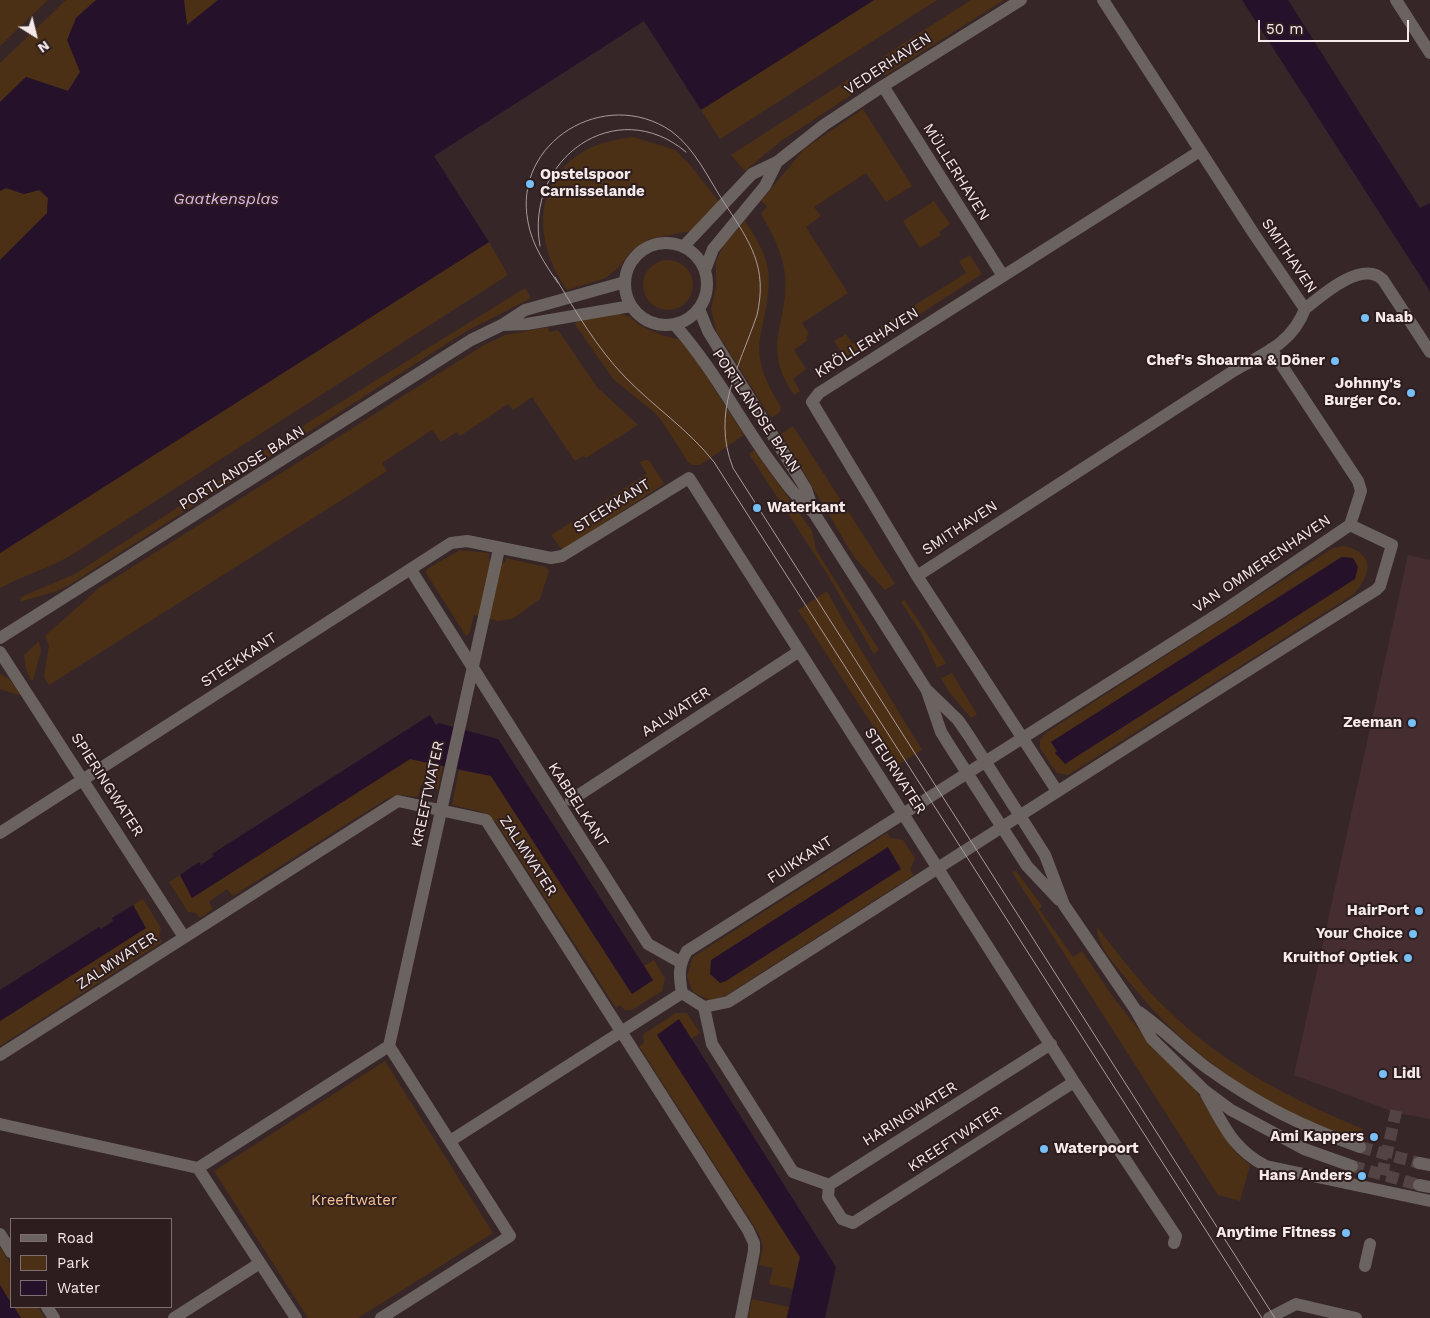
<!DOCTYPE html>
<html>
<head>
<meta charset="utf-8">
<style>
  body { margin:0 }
  #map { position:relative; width:1430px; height:1318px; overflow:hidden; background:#372628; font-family:"Work Sans",sans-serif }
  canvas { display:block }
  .legend { position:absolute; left:10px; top:1218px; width:162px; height:90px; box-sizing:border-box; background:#2d1d1e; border:1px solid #7d6f70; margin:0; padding:6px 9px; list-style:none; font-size:15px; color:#f5e9ea }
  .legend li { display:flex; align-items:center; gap:10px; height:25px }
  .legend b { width:25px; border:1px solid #7d6f70 }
  .north { position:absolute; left:10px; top:10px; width:50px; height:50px; -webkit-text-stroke:4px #2d1d1e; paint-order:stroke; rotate:144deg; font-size:14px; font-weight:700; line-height:20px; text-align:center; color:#f5e9ea }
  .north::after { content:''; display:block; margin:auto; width:18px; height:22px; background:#f5e9ea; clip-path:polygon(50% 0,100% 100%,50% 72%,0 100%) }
  .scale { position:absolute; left:1258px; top:20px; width:151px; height:22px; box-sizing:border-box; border:2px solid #f5e9ea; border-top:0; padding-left:6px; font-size:15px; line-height:18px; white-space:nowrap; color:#f5e9ea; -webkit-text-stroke:4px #2d1d1e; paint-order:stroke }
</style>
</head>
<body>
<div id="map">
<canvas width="1430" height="1318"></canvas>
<ul class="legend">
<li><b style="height:6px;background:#6b6360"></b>Road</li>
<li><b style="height:14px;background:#4b3016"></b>Park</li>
<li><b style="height:14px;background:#26112b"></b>Water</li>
</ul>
<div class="north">N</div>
<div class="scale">50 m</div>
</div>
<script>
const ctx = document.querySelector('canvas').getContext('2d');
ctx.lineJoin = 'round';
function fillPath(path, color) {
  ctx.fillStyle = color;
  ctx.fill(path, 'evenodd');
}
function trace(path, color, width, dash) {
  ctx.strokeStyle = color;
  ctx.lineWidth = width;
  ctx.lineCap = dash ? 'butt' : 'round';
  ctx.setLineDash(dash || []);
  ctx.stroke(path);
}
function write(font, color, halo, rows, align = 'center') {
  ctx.font = font + ' "Work Sans",sans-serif';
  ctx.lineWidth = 4;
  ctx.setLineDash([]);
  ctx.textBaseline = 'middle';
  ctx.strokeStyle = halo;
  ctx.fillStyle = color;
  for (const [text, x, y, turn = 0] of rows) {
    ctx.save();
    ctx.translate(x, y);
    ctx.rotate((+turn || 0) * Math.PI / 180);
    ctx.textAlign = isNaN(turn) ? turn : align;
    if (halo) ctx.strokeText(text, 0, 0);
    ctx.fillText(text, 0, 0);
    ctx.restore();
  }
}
fillPath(new Path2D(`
  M1408,555L1430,560V1119L1397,1113L1294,1075Z`), '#452d30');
fillPath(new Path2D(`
  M0,0H48L0,46Z
  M66,0H96L76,18L80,72L68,91L26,77L0,102V63Z
  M184,0H218L187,25Z
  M874,0H937L720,139L701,110Z
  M971,0H1004L884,76L879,68L884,56Z
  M849,79L856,92L781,141L745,171L731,155Z
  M863,109L912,186L886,202L866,173L814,207L821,216L806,227L848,293L802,323L809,334L806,337L808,340L794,350L806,369L793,379L800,391L794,395C760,344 789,326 785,275C783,253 772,233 761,214L767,206L761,201L804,149Z
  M634,137L675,150L690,165L720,203L691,231L649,239L630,252L621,265L606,278L567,290C534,243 531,181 586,150C601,142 617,139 634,137Z
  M6,188L24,194L39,190L48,197L47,213L0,260V191Z
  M934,201L950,224L939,232L941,235L920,248L903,221Z
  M745,221C754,235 765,251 768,269C771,293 764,315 760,338C756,363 768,386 781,407L780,412L771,418L716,331L711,309L716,287V262L723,246Z
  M489,242L508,275L73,554C50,568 24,575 0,588V553Z
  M970,255L982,274L847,361L834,341L846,334L853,344L966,273L959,261Z
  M643 285a25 25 0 1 1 50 0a25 25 0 1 1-50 0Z
  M525,288L531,298L465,332L71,584L57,591L20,602L21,597L75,574L320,415Z
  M616,313L630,317L641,326L661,335L678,339L692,354L744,435L700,465H692L688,462L661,420L654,412L614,380L576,326L575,323L584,319Z
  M548,327L549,332L558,330L597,387L638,425L586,458L583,456L575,461L532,397L513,410L508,404L460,436L457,432L441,442L432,430L382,463L387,471L378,477L49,685L44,677L49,645L45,636L99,588L484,345L505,335Z
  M793,426L895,584L885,590L854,557L781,434Z
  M754,450L812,531L816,550L879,650L874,654L826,572L749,454Z
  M645,460H649L664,484L562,550L551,535L647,474L640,462Z
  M1344,546C1375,553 1372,574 1354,594L1068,775L1057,773L1040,748V740L1047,732L1333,548ZM1341,557L1352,558L1065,763L1055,753L1057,752L1051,742Z
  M460,550L489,553V560L505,563L506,558L546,567L549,571L540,599L512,619L498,621L474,615L469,634L466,636L426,573L427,569Z
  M827,591L844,622L922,750L898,765L798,610Z
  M904,599L946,663L937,668L922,634L901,602Z
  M39,641L41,651L33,680H31L26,669L24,655Z
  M952,673L977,714L971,718L950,693L941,678Z
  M0,674L9,679L20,693L19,695L0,689Z
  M410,759L443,766L438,789L421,785L418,797L401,795L388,798L233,896L227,889L209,902L213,909L200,918L196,913L188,912L169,882L180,875L193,897Z
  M459,770L491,776L631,993L653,980L644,966L654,960L665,978L662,991L632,1010H625L620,1005L616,1008L497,823L482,812L452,805Z
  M887,833L890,838L903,840L915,858L910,870L914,875L725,996L709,1000L693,992L687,976L693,957Z
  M1016,871L1042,906L1039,909L1073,957L1082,951L1113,997L1155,1050L1195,1089L1235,1152L1250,1165L1240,1201L1218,1195L1012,872Z
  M143,899L161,928L159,937L162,942L0,1046V1021L145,928L133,905Z
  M1097,927C1120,956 1142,986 1169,1011C1225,1066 1291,1099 1363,1129L1358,1141C1265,1110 1190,1057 1129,982C1116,965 1098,949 1097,927Z
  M676,1013H687L700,1033L691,1039L679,1020L657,1035L800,1257L793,1289L769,1284L773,1268L759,1265L763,1246L759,1234L639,1046L644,1043L643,1036L645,1033Z
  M385,1061L493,1233L358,1318H308L214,1171Z
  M0,1247L11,1265V1303L0,1285Z
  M752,1299L789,1307L786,1318H748Z
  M14,1307H38L45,1318H21Z`), '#4b3016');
fillPath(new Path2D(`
  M96,0H184L187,25L218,0H874L701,110L644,21L434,156L489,242L0,553V260L47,213L48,198L39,190L24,194L6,188L0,191V102L26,77L68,91L80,72L67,40L76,18Z
  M1242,0H1288L1420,208L1430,203V291Z
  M1342,557L1353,558L1358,567L1355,579L1065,764L1055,753L1057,751L1051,742Z
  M430,715L436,725L439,723L498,739L653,980L632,994L491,776L410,759L192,898L180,875L199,862L201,865L214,856L212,854Z
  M888,847L901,869L726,981L720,983L710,974L711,960Z
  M133,905L146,928L0,1021V990L99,927L101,929L113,921L112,918Z
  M679,1019L836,1267L825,1318H787L800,1257L657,1035Z
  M0,1285L11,1303V1307H14L21,1318H0Z`), '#26112b');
trace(new Path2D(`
  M1360,1147L1419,1163
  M1352,1166L1419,1185
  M1382,1175L1397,1107`), '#544345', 12, [12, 6]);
trace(new Path2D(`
  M1396,0L1430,53
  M883,86L1003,276
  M625 284a41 41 0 1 1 82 0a41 41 0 1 1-82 0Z
  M683,247L752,174L777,162L824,125L883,86L1021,0
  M705,270L713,249L765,186L777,162
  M699,309L708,331L806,489L814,513L926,689L958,720L969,736L1045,855L1064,905L1135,1009L1152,1039L1204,1090L1231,1110L1304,1149L1352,1166
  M1305,309C1322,295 1363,259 1383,280L1430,352
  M674,324C711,365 737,415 769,460C783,479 795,497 813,512
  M502,325L527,324L631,306
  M1271,349L1358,481L1361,491L1350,525
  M1350,525L1392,545L1380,586L1376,590C1159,725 944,865 728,1002L704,1007L682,993C679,976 678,966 687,951L1229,607Z
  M411,570L648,944L680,962
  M917,576L1235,370C1265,353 1292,343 1305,309L1254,234L1103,0
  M0,638L471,340L502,325L525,310L625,282
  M0,652L184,937
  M927,691L941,732L951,748L1027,866L1059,900
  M1057,791L917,576L812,402L819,393L1200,151
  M571,800L798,652
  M0,833L451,543L467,541L551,558L562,556L689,478L1074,1082L1176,1236L1174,1243
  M704,1007L712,1044L793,1172L829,1185
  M1139,1012C1163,1029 1184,1051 1207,1068C1257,1104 1303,1127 1360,1147
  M1051,1044L829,1185L828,1197L842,1219L853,1223L1074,1082
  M389,1046L499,549
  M0,1055L398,801L486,820L748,1230L754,1243V1251L741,1318
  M1206,1094C1224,1126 1233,1149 1266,1166L1430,1201
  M0,1124L198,1168
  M450,1141L682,993
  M1419,1163L1430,1165
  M1419,1185L1430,1187
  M0,1234L11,1252
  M1365,1266L1370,1244
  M47,1307L54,1318
  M174,1318L260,1263
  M296,1318L198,1168L389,1046L510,1236L381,1318
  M1269,1318L1296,1304L1356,1318`), '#6b6360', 12);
trace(new Path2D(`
  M540,246C524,159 616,93 686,152
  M555,277C576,312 597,348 625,377C654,407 688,429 714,462L1262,1318
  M558,283C545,264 532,245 528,222C512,142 605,86 671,131C695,148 709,180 725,204C750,242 768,267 757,315C739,368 711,412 733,468L1275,1318`), '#a99b9c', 1);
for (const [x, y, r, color] of [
  [530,184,5,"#76c0f7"],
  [1365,318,5,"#76c0f7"],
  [1335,361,5,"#76c0f7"],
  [1411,393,5,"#76c0f7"],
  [757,508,5,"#76c0f7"],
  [1412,723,5,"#76c0f7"],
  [1419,911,5,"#76c0f7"],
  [1413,934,5,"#76c0f7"],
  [1408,958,5,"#76c0f7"],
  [1383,1074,5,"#76c0f7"],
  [1374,1137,5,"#76c0f7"],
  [1044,1149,5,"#76c0f7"],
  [1362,1176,5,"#76c0f7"],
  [1346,1233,5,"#76c0f7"]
]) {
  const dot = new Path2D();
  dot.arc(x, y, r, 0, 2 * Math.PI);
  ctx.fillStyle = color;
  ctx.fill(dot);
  trace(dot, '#2d1d1e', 2);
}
write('15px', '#f5e9ea', '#2d1d1e', [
  ["VEDERHAVEN",888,64,-33],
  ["MÜLLERHAVEN",956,172,58],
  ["SMITHAVEN",1289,256,56],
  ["KRÖLLERHAVEN",867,343,-32],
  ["PORTLANDSE BAAN",756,411,56],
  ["PORTLANDSE BAAN",242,468,-32],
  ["STEEKKANT",612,506,-32],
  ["SMITHAVEN",960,528,-33],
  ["VAN OMMERENHAVEN",1262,564,-34],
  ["STEEKKANT",239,660,-33],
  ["AALWATER",676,712,-33],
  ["STEURWATER",895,771,57],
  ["SPIERINGWATER",107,785,57],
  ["KREEFTWATER",428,794,-78],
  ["KABBELKANT",578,805,57],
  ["ZALMWATER",528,856,57],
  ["FUIKKANT",800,860,-33],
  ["ZALMWATER",117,961,-33],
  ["HARINGWATER",910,1114,-32],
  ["KREEFTWATER",955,1139,-33]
]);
write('bold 15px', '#f5e9ea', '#2d1d1e', [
  ["Opstelspoor",540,175,"left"],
  ["Carnisselande",540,192,"left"],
  ["Naab",1375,318,"left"],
  ["Chef's Shoarma & Döner",1325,361],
  ["Johnny's",1401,384],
  ["Burger Co.",1401,401],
  ["Waterkant",767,508,"left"],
  ["Zeeman",1402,723],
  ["HairPort",1409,911],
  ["Your Choice",1403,934],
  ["Kruithof Optiek",1398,958],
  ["Lidl",1393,1074,"left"],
  ["Ami Kappers",1364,1137],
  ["Waterpoort",1054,1149,"left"],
  ["Hans Anders",1352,1176],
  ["Anytime Fitness",1336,1233]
], 'right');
write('15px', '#f6c292', '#2d1d1e', [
  ["Kreeftwater",354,1201]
]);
write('italic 16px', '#dfb4e9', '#2d1d1e', [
  ["Gaatkensplas",226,199]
]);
</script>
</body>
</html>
